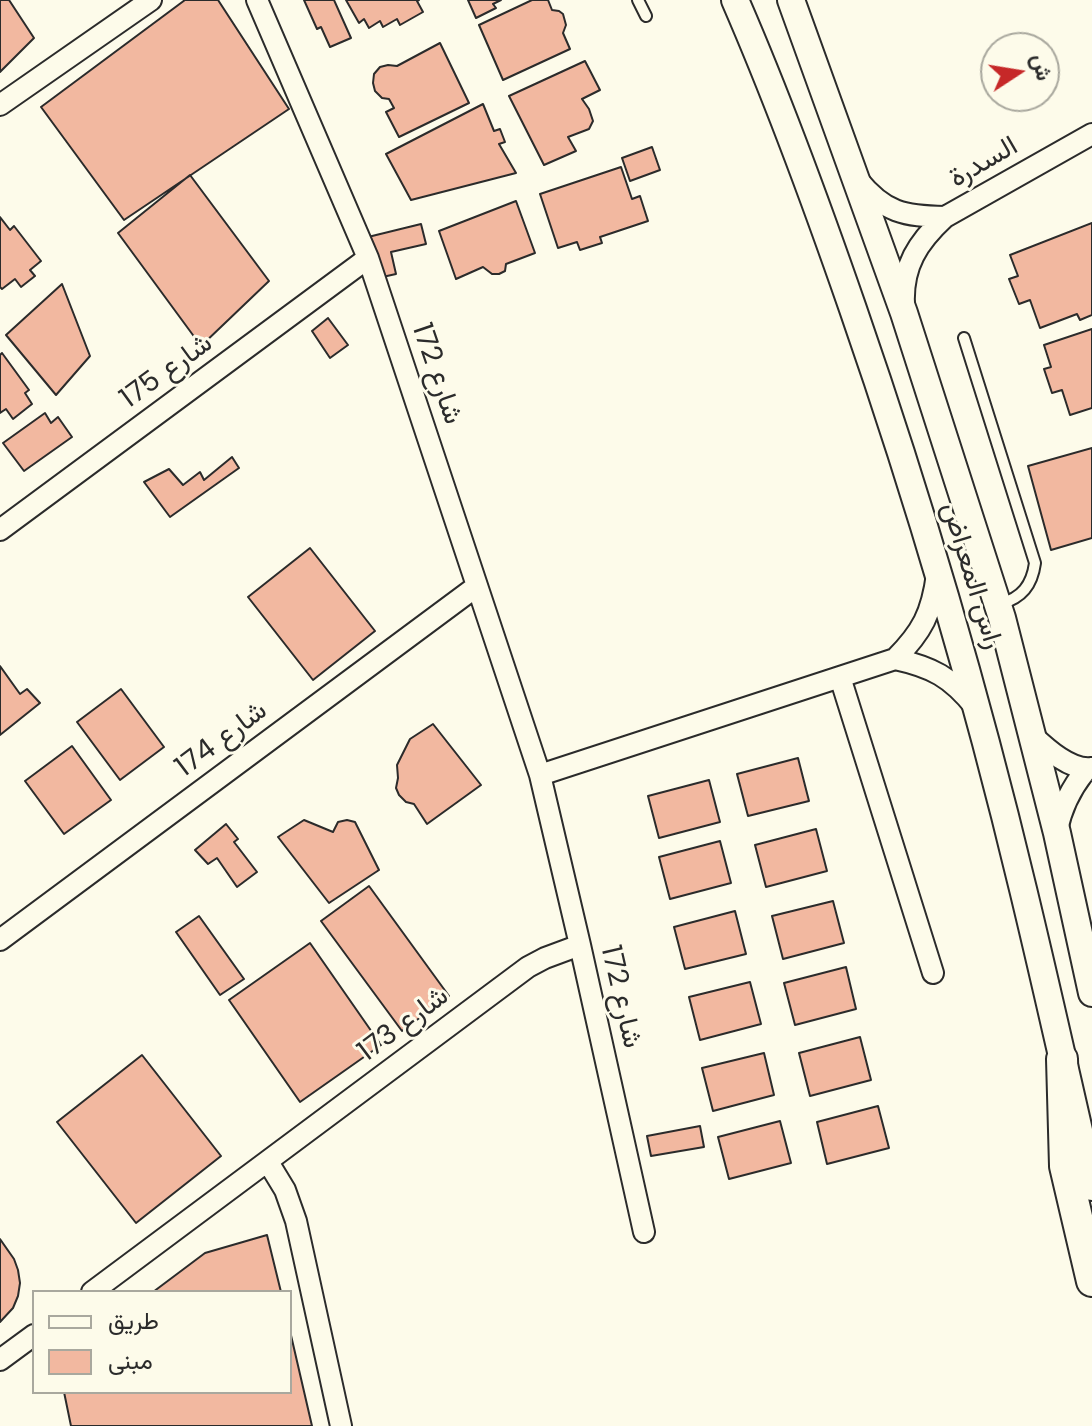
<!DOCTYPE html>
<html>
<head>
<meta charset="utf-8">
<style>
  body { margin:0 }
  #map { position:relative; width:1092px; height:1426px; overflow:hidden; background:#fdfbea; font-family:Poppins,Vazirmatn,sans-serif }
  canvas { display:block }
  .legend { position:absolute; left:32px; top:1290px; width:260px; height:104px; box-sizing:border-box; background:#fdfbea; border:2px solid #a9a89e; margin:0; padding:10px 14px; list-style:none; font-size:24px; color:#2b2b2b }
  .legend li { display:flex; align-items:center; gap:16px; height:40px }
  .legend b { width:40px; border:2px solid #a9a89e }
  .north { position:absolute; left:980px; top:32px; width:80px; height:80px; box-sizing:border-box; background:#fdfbea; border:2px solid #a9a89e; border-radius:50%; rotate:78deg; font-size:22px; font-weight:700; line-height:32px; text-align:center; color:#2b2b2b }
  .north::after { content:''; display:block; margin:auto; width:28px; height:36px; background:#c62828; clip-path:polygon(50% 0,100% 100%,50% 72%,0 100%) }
</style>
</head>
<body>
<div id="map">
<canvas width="1092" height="1426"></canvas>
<ul class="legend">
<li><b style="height:10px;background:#fdfbea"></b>طريق</li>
<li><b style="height:22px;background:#f2b8a0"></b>مبنى</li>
</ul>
<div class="north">ش</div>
</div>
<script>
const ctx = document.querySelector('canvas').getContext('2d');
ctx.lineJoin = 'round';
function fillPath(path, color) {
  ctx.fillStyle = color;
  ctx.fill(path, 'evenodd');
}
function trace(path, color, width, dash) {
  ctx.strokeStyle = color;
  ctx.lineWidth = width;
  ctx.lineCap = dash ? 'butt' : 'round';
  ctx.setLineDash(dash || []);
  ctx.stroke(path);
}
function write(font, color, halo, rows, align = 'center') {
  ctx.font = font + ' Poppins,Vazirmatn,sans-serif';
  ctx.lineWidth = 6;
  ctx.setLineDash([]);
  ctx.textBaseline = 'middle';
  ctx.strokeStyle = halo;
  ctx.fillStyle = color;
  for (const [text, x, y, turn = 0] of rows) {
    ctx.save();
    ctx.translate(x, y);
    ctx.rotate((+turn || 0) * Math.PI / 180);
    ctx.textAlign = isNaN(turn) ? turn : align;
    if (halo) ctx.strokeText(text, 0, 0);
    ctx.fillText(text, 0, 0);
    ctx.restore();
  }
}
const building = new Path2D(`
  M0,0H9L34,38L0,72Z
  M185,0H218L289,109L124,220L41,107Z
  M304,0H334L351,38L330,47L321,27L317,29Z
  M346,0H419L417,1L423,12L400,25L397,19L383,27L380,21L369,28L364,19L359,23Z
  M468,0H501L493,4L496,8L476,18Z
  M532,0H548L552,10L559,11L563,14L566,25L563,33L570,49L503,80L479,25Z
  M440,43L469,103L399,137L386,112L394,108L389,99L382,98L375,91L373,83L374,74L380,67L388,65L397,66Z
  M585,61L600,90L582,99L589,109L593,121L589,129L568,137L576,151L544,165L509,96Z
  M483,104L494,131L500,129L505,142L499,144L516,173L411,200L386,154Z
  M652,147L660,170L630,181L622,158Z
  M621,167L632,199L640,196L648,221L600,237L602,243L580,250L577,242L558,248L540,194Z
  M190,175L269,281L201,346L118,233Z
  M516,201L535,253L506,264L505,271L499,274H492L483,267L456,279L439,231Z
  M0,217L10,230L14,226L41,261L30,270L35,276L21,287L15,279L2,289L0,287Z
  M1092,223V315L1080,320L1077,314L1040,328L1030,300L1019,304L1009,279L1018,276L1010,255Z
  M421,224L426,244L391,252L396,274L378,278L368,237Z
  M62,284L90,356L56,395L6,335Z
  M328,318L348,345L330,358L312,331Z
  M1092,329V408L1070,415L1062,390L1052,393L1044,369L1051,367L1044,345Z
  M2,353L29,390L25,393L32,404L13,419L6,409L0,413V355Z
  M45,413L51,423L58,417L72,437L24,471L3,443Z
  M1092,448V538L1051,550L1028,466Z
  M232,457L239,468L170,517L144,482L169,469L183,485L200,472L204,480Z
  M310,548L375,631L313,680L248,597Z
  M0,666L20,694L27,689L40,703L0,735Z
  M121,689L164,747L120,780L77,722Z
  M433,724L481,785L427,824L414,804L406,802L399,795L396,788L398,778L397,765L410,739Z
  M72,746L111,800L64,834L25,781Z
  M798,758L809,801L748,816L737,774Z
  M709,780L720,822L659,838L648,796Z
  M304,820L333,832L338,822L347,820L355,822L379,870L329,903L278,837Z
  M226,824L238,839L234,842L257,872L237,887L217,858L208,864L195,850Z
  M816,829L827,871L766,887L755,845Z
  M720,841L731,883L670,899L659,857Z
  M369,886L449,996L402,1031L321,921Z
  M833,901L844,943L783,959L772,916Z
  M735,911L746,954L685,969L674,927Z
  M199,916L244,979L220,995L176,932Z
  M310,943L381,1045L300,1102L229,1000Z
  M846,967L856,1009L795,1025L784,983Z
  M750,982L761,1024L700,1040L689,997Z
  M860,1037L871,1080L810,1096L799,1053Z
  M764,1053L774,1095L713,1111L702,1068Z
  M142,1055L221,1156L136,1223L57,1122Z
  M878,1106L889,1148L827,1164L817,1122Z
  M780,1121L791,1163L729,1179L718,1137Z
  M700,1126L704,1147L651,1156L647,1136Z
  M267,1235L281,1292H153L205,1253Z
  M0,1239L14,1259L18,1270L20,1283L18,1296L13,1308L0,1322Z
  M290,1331L312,1426H71L64,1392H290Z`);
fillPath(building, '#f2b8a0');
trace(building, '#2b2b2b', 2);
const service = new Path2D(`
  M638,0L646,16
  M964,338L1035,563C1032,585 1022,598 1000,604`);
const minor = new Path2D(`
  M257,0L368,258L540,775L580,945L644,1232
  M0,105L151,0
  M858,180C885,213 904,216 945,217
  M904,305C902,266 918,242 945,217L1092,134
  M0,530L368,258
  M895,659C932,667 951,677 975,707
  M840,677L933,973
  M1032,735C1047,749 1071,771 1092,768
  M540,775L895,659C922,632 932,613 937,574
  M1057,830C1062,806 1071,788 1086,770
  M0,940L477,586
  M268,1162L285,1190L296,1221L341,1426
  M92,1292L528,967L545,958L580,945
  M0,1360L34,1335`);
const tertiary = new Path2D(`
  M735,0C779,101 817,205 853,309C919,499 976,693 1023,889C1047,988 1069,1088 1092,1187
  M791,0L904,313L1002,618L1057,833L1092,993`);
const secondary = new Path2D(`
  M1062,1059L1065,1166L1092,1281`);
trace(service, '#2b2b2b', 14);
trace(minor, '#2b2b2b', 24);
trace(tertiary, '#2b2b2b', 30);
trace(secondary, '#2b2b2b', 34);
trace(service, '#fdfbea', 10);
trace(minor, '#fdfbea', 20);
trace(tertiary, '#fdfbea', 26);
trace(secondary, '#fdfbea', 30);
write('28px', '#2b2b2b', '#fdfbea', [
  ["السدرة",984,163,-30],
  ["شارع 175",167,372,-36],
  ["شارع 172",436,374,71],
  ["راس المعراض",971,576,73],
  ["شارع 174",222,740,-37],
  ["شارع 172",620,997,77],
  ["شارع 173",404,1025,-37]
]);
</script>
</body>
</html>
